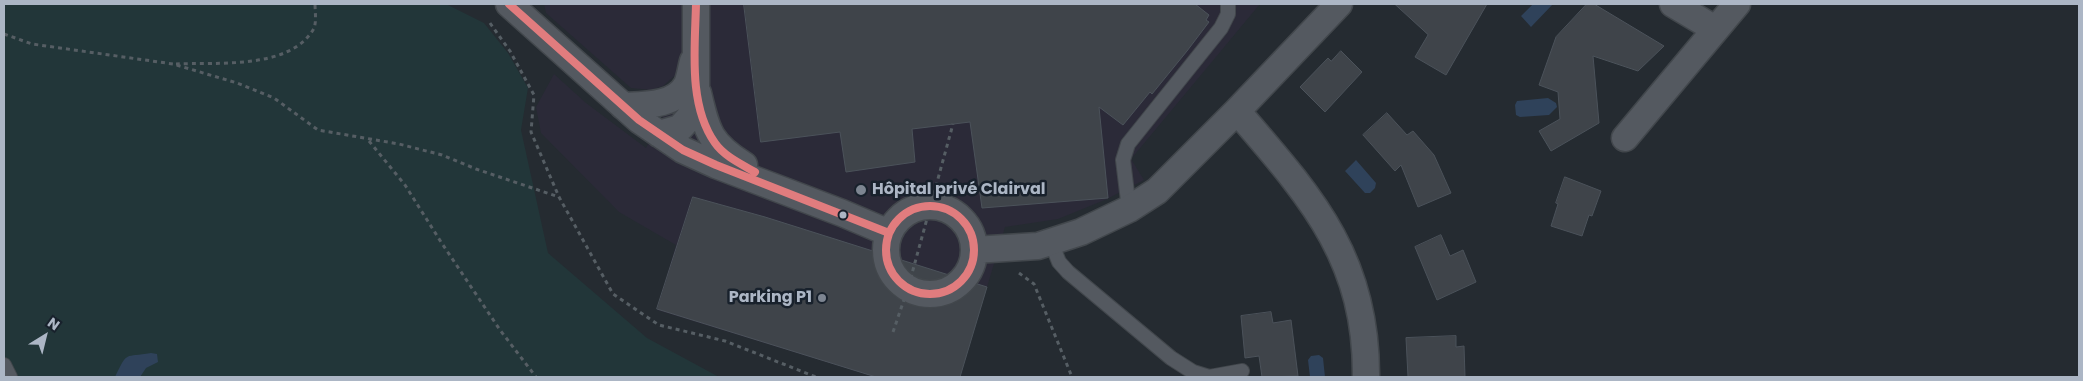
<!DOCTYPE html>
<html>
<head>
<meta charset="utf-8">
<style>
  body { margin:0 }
  #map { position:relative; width:2083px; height:381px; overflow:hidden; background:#252b31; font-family:Poppins,sans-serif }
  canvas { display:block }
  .frame { position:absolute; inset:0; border:5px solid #acb6c5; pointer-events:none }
  .north { position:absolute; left:20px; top:311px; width:50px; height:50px; -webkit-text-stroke:4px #18212c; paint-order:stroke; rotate:36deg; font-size:14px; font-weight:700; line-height:20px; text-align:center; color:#acb6c5 }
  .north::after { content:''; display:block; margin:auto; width:18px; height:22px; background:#acb6c5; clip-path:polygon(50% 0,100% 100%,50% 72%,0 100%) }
</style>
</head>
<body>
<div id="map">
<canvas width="2083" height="381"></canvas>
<div class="frame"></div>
<div class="north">N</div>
</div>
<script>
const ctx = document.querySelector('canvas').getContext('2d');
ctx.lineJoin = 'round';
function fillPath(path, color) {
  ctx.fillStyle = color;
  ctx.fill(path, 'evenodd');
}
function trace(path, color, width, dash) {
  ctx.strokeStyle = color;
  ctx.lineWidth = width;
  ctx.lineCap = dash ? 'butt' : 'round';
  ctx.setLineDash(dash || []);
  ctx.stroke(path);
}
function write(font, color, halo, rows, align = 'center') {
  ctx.font = font + ' Poppins,sans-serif';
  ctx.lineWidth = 5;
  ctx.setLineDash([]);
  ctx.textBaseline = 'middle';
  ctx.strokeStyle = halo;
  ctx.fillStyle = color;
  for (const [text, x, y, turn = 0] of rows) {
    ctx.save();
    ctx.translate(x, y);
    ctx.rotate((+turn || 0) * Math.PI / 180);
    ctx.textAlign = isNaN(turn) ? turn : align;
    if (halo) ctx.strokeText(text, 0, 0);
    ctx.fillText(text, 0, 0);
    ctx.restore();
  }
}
fillPath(new Path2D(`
  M544,4H1260L1131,159L1144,180L1107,199L1058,219L1005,227L960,377H875L657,310L676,245L619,212L541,133L536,107L554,74L586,103L646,148L675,94L680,71L663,86L651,90L631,88L546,13Z`), '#2b2a38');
fillPath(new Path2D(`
  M4,4H426L448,5L484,23L508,53L528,88L521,130L548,253L647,338L719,377H4Z`), '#223639');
fillPath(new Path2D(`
  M1533,4H1553L1531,27L1521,16Z
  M1548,98L1556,103L1557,107L1549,115L1520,117L1516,115L1515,105L1517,101Z
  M1356,160L1376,183L1375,188L1370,193H1365L1345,171Z
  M151,353L157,354L158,362L146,368L140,377H115C128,350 124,358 151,353Z
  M1319,355L1323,358L1325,377H1310L1308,360L1311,356Z`), '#2f425a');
const building = new Path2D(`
  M744,4H1195L1209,15L1206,20L1209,22L1187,51L1152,94L1150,92L1123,125L1099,107L1108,198L982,208L970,122L912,129L915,162L846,172L840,132L761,142Z
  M1395,4H1487L1446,75L1415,57L1428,35Z
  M1587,4H1594L1664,46L1638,71L1593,56L1599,123L1551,151L1539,131L1560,119L1558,92L1539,85L1556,37Z
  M1341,51L1362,72L1325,112L1300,87L1328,58L1331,61Z
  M1387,113L1407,135L1413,131L1434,155L1451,193L1418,207L1401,165L1395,171L1363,135Z
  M1565,177L1601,191L1592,216L1589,215L1582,236L1551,226L1558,204L1556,203Z
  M693,197L765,217L987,287L960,377H876L657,309Z
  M1441,235L1450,256L1463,250L1476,282L1437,300L1415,247Z
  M1271,312L1273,323L1291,320L1298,376L1262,377L1259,356L1245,358L1241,316Z
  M1456,336V347L1464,346L1465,377H1408L1406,338Z`);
fillPath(building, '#3f444a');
trace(building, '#4b525a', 1);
const lane = new Path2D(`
  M1129,209L1123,160L1128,144L1221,28L1228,14V4
  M1051,242L1059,262L1068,272L1171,358L1193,372L1209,377L1242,371
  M4,365L10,377`);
const street = new Path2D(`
  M509,4L639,120L683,150L716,165L842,213L889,233
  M1673,4L1715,29
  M698,93C707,131 709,143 744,165
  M623,106C644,105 676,106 687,84C690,77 691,68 693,61
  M1237,111C1310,196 1367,257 1366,377
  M659,134L680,128L696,110V4
  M1625,138L1737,4
  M886 250a44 44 0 1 1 88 0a44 44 0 1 1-88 0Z
  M974,250L1038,246L1081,232L1129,209L1157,191L1237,111L1339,4`);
trace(lane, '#42474c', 16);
trace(street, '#42474c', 29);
trace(new Path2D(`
  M490,23L510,51L534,95L531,132L559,197L613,294L659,325L725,341L816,377
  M4,34L32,44L173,64L237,83L274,98L318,130L399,144L442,155L476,169L559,197
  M176,64C217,62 288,70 313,30C317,24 315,11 315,4
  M369,141L405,185L441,242L500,330L536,377
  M880,256L888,276L906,295
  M1019,273L1034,284L1072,377
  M893,332L908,288L953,124`), '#565e64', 3, [4, 4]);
trace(lane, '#545960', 14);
trace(street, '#545960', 26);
trace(new Path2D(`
  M509,4L639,120L683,150L716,165L889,233
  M696,4C695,48 688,105 715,143C724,156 741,164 755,172
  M886 250a44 44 0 1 1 88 0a44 44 0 1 1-88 0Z`), '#e17c7e', 8);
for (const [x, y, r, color] of [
  [861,190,6,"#7d8591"],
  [843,215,4.5,"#acb6c5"],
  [822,298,5,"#7d8591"]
]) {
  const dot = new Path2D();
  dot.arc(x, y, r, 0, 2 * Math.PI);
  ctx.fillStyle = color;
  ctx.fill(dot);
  trace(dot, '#18212c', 2);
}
write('bold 16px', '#acb6c5', '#18212c', [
  ["Hôpital privé Clairval",872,190],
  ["Parking P1",812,298,"right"]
], 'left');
</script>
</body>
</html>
